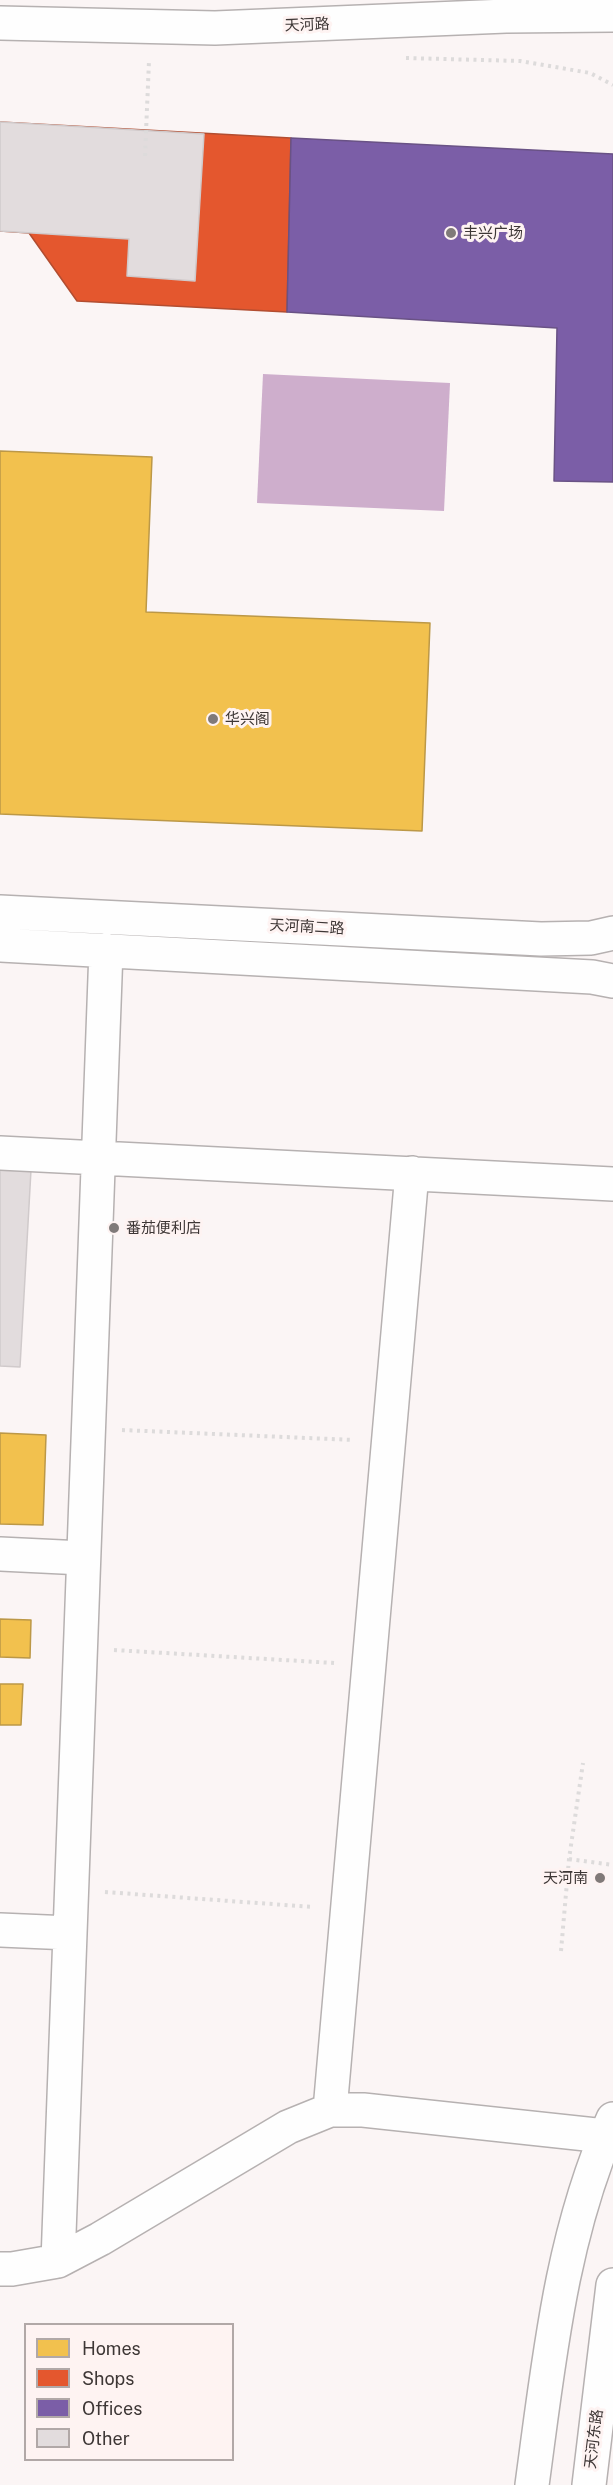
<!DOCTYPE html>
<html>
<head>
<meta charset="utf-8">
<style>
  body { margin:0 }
  #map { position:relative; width:613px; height:2485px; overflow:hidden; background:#fbf5f5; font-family:"Public Sans",sans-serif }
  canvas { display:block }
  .legend { position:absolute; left:24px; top:2323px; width:210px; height:138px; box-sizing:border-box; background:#fef3f2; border:2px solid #b1a8a7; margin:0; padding:8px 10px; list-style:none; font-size:18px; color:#3e3736 }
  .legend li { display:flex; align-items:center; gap:12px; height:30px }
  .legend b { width:30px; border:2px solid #b1a8a7 }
</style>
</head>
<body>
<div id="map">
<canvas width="613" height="2485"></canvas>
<ul class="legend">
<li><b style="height:16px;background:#f2c14e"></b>Homes</li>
<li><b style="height:16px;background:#e4572e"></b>Shops</li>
<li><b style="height:16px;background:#7b5ea7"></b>Offices</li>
<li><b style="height:16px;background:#e2dcdd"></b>Other</li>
</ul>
</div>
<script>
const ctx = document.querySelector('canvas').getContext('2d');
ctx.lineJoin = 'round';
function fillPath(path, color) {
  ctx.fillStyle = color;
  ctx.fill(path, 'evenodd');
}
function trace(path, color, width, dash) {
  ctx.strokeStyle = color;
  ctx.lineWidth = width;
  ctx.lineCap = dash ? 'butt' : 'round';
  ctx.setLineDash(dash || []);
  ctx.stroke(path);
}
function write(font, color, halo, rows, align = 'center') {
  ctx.font = font + ' "Public Sans","Noto Sans SC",sans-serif';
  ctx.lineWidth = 6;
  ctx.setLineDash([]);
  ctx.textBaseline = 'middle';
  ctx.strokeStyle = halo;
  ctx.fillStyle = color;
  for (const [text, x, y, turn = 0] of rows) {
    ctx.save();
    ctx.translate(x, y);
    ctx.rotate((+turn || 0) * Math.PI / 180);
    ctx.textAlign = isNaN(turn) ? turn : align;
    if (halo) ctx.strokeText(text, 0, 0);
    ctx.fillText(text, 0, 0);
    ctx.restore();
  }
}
fillPath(new Path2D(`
  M263,374L450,383L444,511L257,503Z`), '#ceaecc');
const homes = new Path2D(`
  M0,451L152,457L146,612L430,623L422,831L0,814Z
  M0,1433L46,1435L43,1525L0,1524Z
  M0,1619L31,1620L30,1658L0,1657Z
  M0,1684H23L21,1725H0Z`);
fillPath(homes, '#f2c14e');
trace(homes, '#bc9847', 1.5);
const shops = new Path2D(`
  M0,122L291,138L287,312L77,301L29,233L0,231Z`);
fillPath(shops, '#e4572e');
trace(shops, '#b24d30', 1.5);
const offices = new Path2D(`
  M291,138L613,154V482L554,481L557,328L287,312Z`);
fillPath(offices, '#7b5ea7');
trace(offices, '#695285', 1.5);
const building = new Path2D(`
  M0,122L204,134L195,281L127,276L129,239L0,231Z
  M0,1168L31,1170L20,1367L0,1366Z`);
fillPath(building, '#e2dcdd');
trace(building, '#d0cacb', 1.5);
const minor = new Path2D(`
  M0,912L541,939L591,938L613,933
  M0,945L592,977L613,981
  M0,1153L613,1184
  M0,1554L83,1558
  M0,1930L70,1933
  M330,2110L412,1173
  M58,2261L106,950
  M0,2269H12L58,2261L100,2239L288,2127L330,2110H363L605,2136`);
const highway = new Path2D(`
  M0,23L215,28L506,16L613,15
  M532,2485C549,2360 561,2235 613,2119
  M589,2485L613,2285`);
trace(minor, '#b6b1b1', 36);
trace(highway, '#b6b1b1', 36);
trace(new Path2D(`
  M406,58L520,61L590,73L613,85
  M145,156L149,61
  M122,1430L354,1440
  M114,1650L334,1663
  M569,1859L613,1865
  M105,1892L313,1907
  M561,1951L569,1859L583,1763`), '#dddbdb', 4, [3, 4.5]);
trace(minor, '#fefefe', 33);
trace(highway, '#fefefe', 33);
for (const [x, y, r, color] of [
  [451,233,6,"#807a79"],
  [213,719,6,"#807a79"],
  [114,1228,6,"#807a79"],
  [600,1878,6,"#807a79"]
]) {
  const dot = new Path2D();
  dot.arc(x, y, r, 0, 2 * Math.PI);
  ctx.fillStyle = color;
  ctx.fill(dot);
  trace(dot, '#fef3f2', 2);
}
write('15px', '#3e3736', '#fef3f2', [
  ["天河路",307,25,-2],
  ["天河南二路",307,927,3],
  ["天河东路",594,2439,-83]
]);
write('15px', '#3e3736', '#fef3f2', [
  ["丰兴广场",463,233],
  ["华兴阁",225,719],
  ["番茄便利店",126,1228],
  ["天河南",588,1878,"right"]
], 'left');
</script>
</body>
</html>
